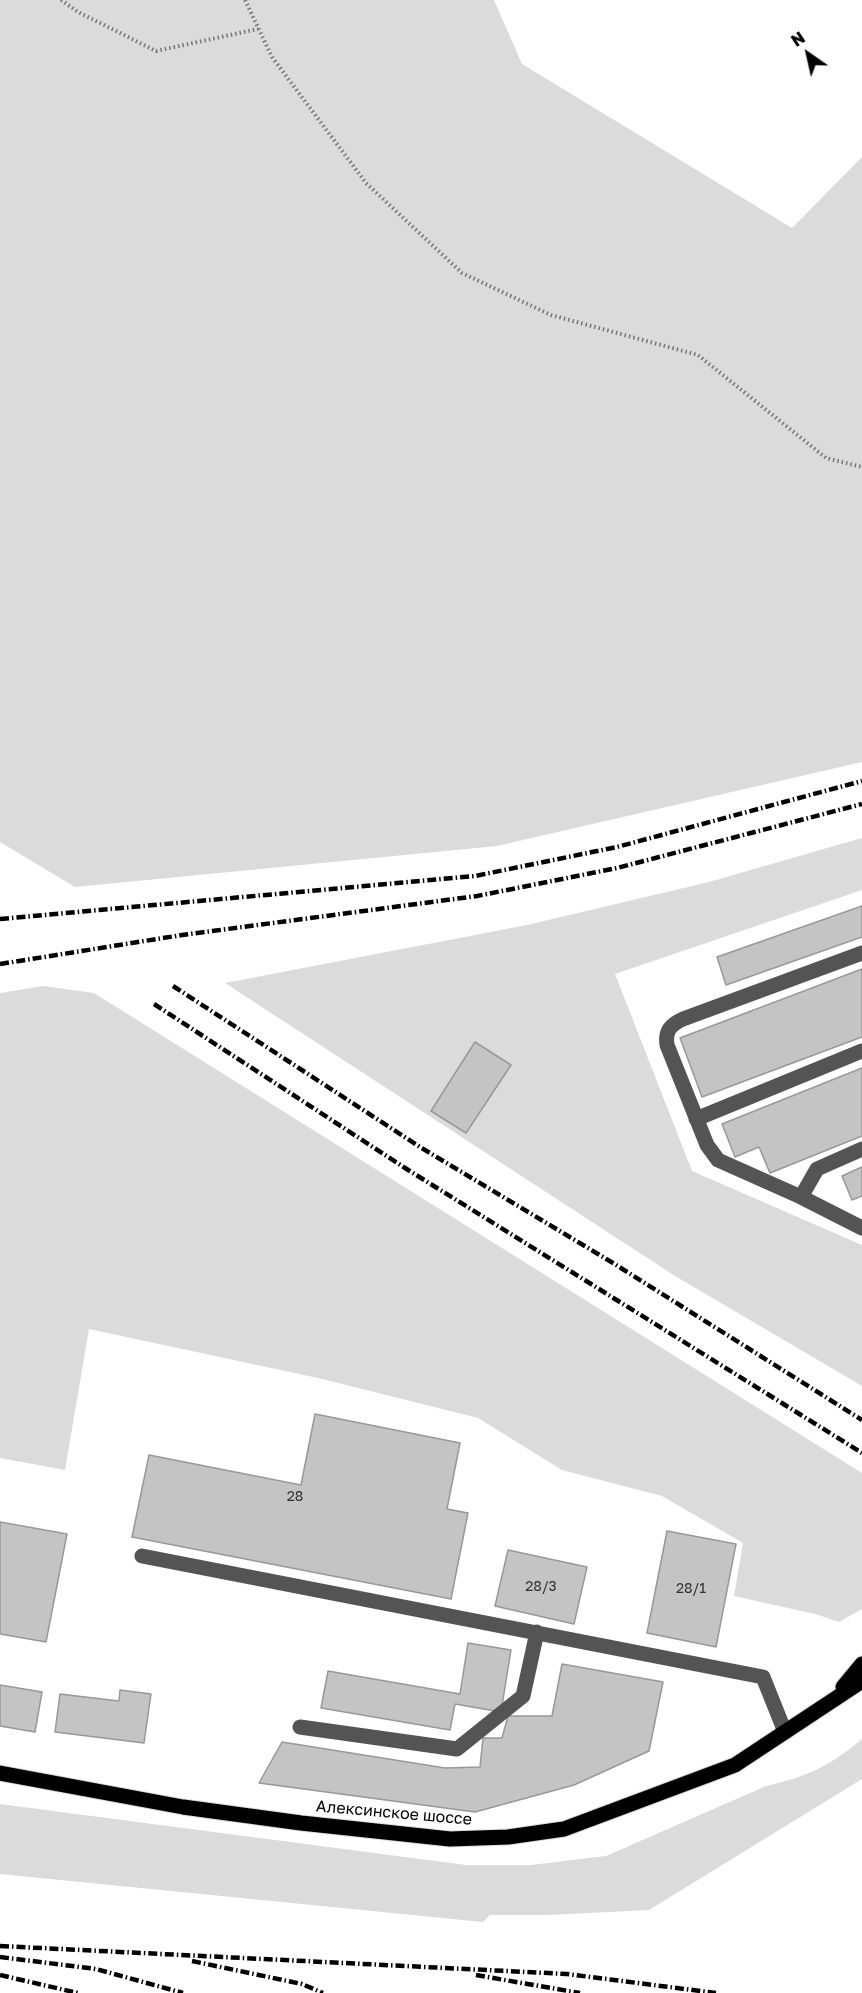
<!DOCTYPE html>
<html>
<head>
<meta charset="utf-8">
<style>
  body { margin:0 }
  #map { position:relative; width:862px; height:1993px; overflow:hidden; background:#fff; font-family:"Golos Text",sans-serif }
  canvas { display:block }
  .north { position:absolute; left:778px; top:24px; width:60px; height:60px; -webkit-text-stroke:4px #fff; paint-order:stroke; rotate:326deg; font-size:16px; font-weight:700; line-height:24px; text-align:center; color:#000 }
  .north::after { content:''; display:block; margin:auto; width:21px; height:27px; background:#000; clip-path:polygon(50% 0,100% 100%,50% 72%,0 100%) }
</style>
</head>
<body>
<div id="map">
<canvas width="862" height="1993"></canvas>
<div class="north">N</div>
</div>
<script>
const ctx = document.querySelector('canvas').getContext('2d');
ctx.lineJoin = 'round';
function fillPath(path, color) {
  ctx.fillStyle = color;
  ctx.fill(path, 'evenodd');
}
function trace(path, color, width, dash) {
  ctx.strokeStyle = color;
  ctx.lineWidth = width;
  ctx.lineCap = dash ? 'butt' : 'round';
  ctx.setLineDash(dash || []);
  ctx.stroke(path);
}
function write(font, color, halo, rows, align = 'center') {
  ctx.font = font + ' "Golos Text",sans-serif';
  ctx.lineWidth = 5;
  ctx.setLineDash([]);
  ctx.textBaseline = 'middle';
  ctx.strokeStyle = halo;
  ctx.fillStyle = color;
  for (const [text, x, y, turn = 0] of rows) {
    ctx.save();
    ctx.translate(x, y);
    ctx.rotate((+turn || 0) * Math.PI / 180);
    ctx.textAlign = isNaN(turn) ? turn : align;
    if (halo) ctx.strokeText(text, 0, 0);
    ctx.fillText(text, 0, 0);
    ctx.restore();
  }
}
fillPath(new Path2D(`
  M0,0H494L522,64L792,228L862,157V762L497,846L75,887L0,842Z
  M862,838V890L615,974L692,1171L862,1245V1386L675,1276L225,983L527,925L709,882Z
  M43,986L94,993L862,1473V1609L839,1622L815,1614L734,1596L743,1543L662,1496L562,1470L478,1418L318,1378L89,1329L65,1470L0,1458V993Z
  M862,1739V1779L649,1910L549,1915H490L483,1922L0,1874V1804L466,1865H531L606,1856L766,1786C809,1776 828,1767 862,1739Z`), '#dbdbdb');
const building = new Path2D(`
  M862,906V937L726,985L717,957Z
  M862,969V1037L702,1097L680,1038Z
  M475,1042L511,1065L466,1133L431,1111Z
  M862,1068V1136L770,1173L759,1147L735,1157L722,1124Z
  M862,1167V1196L852,1200L842,1176Z
  M315,1414L460,1443L447,1509L468,1513L451,1599L132,1537L149,1455L301,1485Z
  M0,1522L67,1534L46,1642L0,1634Z
  M667,1531L736,1544L716,1647L647,1633Z
  M508,1550L587,1567L574,1624L495,1606Z
  M468,1643L511,1650L501,1712L455,1704L450,1730L321,1708L328,1671L460,1694Z
  M562,1664L663,1682L649,1751L574,1785L475,1812L259,1783L282,1742L445,1768L480,1767L483,1738H502L508,1716H552Z
  M0,1685L42,1692L35,1732L0,1726Z
  M120,1690L151,1694L144,1743L55,1732L60,1694L119,1701Z`);
fillPath(building, '#c4c4c4');
trace(building, '#989898', 1.5);
const major = new Path2D(`
  M843,1687L862,1664
  M0,1773L183,1807L301,1823L450,1839L508,1837L564,1829L735,1765L862,1681`);
trace(major, '#dbdbdb', 17);
trace(new Path2D(`
  M61,0L78,12L156,51L258,29
  M245,0L272,57L366,183L462,273L551,315L698,355L826,458L862,467`), '#767676', 4, [1.5, 3]);
trace(new Path2D(`
  M862,953L683,1019C670,1025 665,1031 667,1045L707,1145L718,1160L801,1197L862,1228
  M696,1119L862,1051
  M801,1197L817,1169L862,1149
  M142,1556L763,1677L785,1732
  M300,1727L457,1749L523,1696L537,1632`), '#545454', 15);
trace(major, '#000', 15);
trace(new Path2D(`
  M0,919L475,876L617,847L862,781
  M0,964L182,935L477,896L617,868L862,804
  M173,986L420,1147L613,1263L862,1420
  M154,1004L405,1168L862,1453
  M0,1946L567,1974L716,1993
  M0,1957L96,1969L183,1993
  M192,1961L302,1984L323,1993
  M0,1975L78,1993
  M476,1975L580,1993`), '#000', 4.5, [9, 3, 1.5, 3]);
write('14px', '#313131', null, [
  ["28",295,1497],
  ["28/3",541,1587],
  ["28/1",691,1589]
]);
write('16px', '#000', '#fff', [
  ["Алексинское шоссе",394,1813,5]
]);
</script>
</body>
</html>
